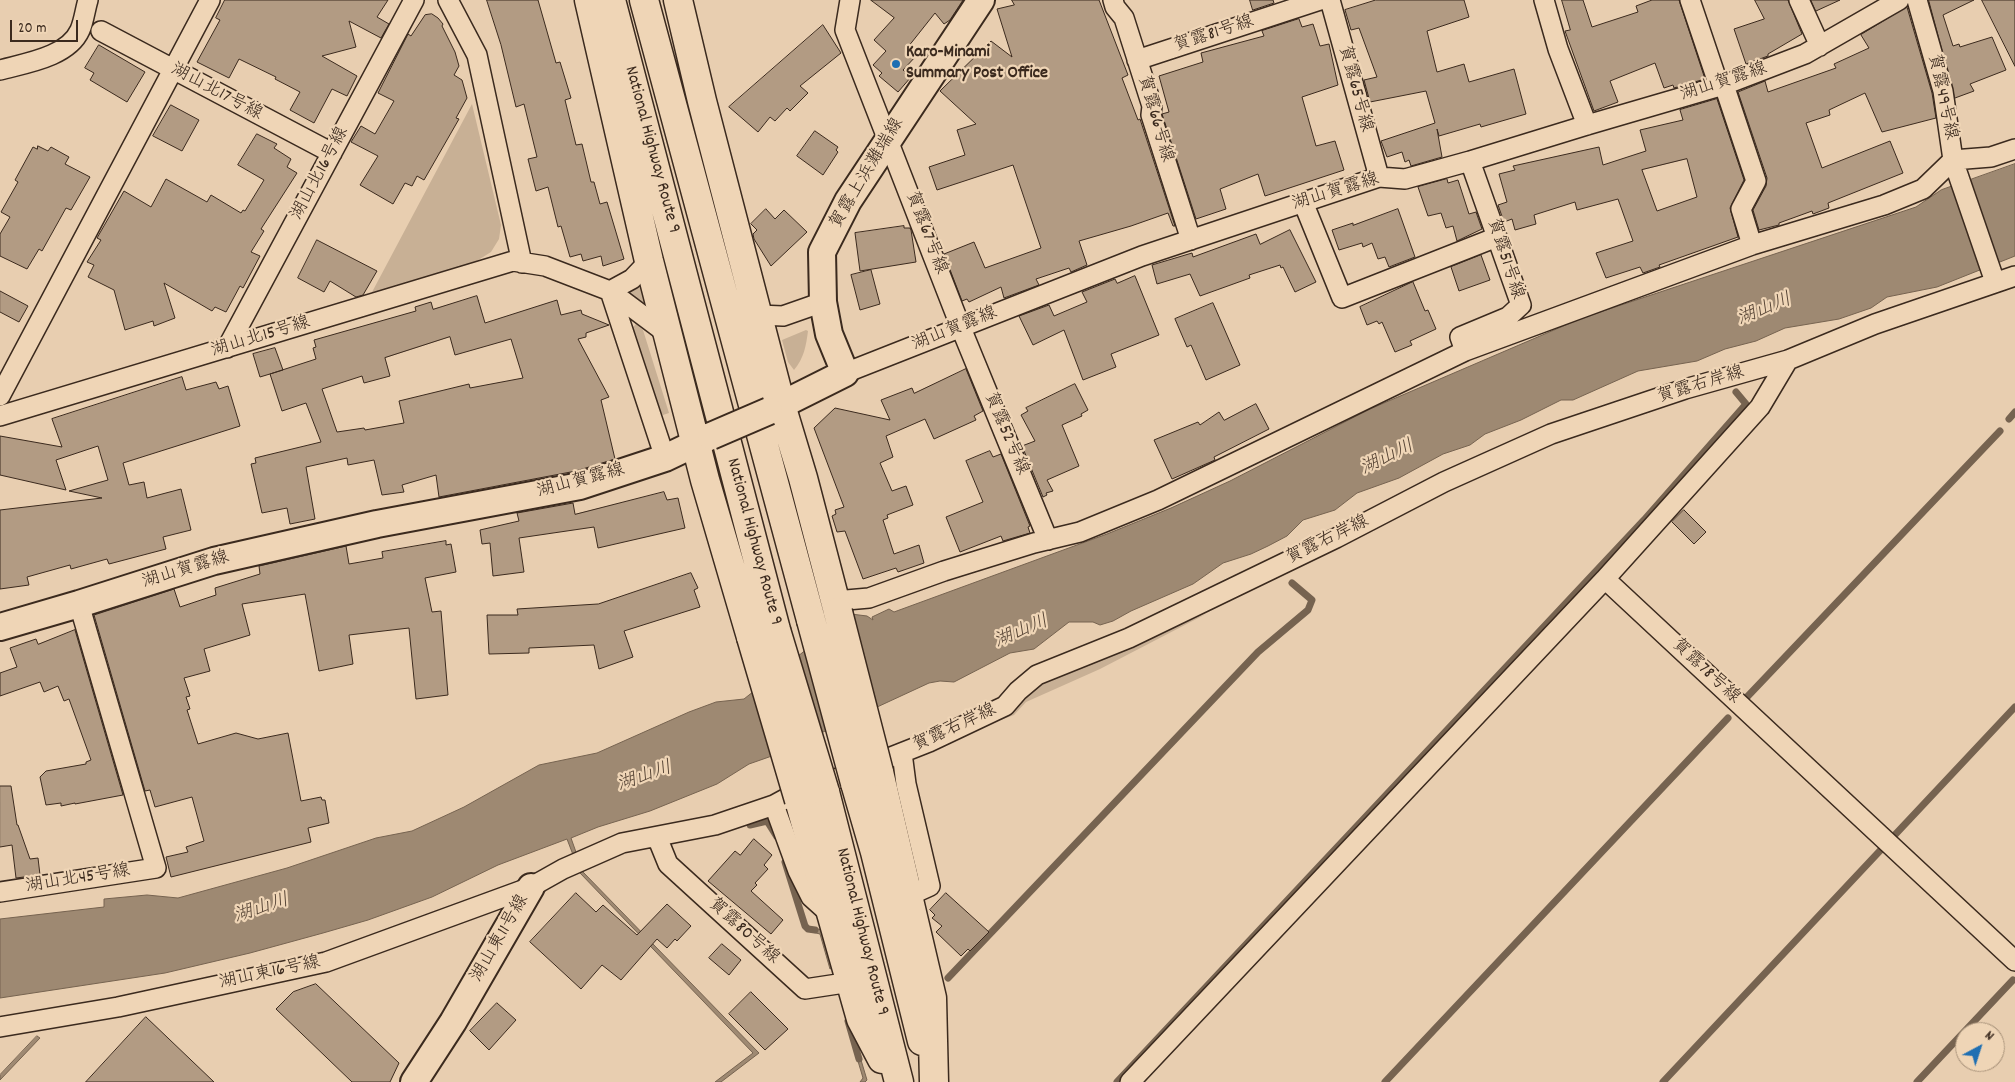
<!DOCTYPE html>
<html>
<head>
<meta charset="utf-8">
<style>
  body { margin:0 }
  #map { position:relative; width:2015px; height:1082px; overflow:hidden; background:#e8ceb0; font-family:Dekko,sans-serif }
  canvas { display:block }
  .north { position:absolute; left:1955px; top:1022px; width:50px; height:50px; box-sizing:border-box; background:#efd5b6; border:1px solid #a79179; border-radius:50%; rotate:40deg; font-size:14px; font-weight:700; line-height:20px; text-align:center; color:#3b2a1e }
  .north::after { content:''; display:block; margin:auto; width:18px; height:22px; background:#1f6fb2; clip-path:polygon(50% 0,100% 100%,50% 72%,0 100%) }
  .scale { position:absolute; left:10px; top:20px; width:68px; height:22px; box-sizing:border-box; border:2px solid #3b2a1e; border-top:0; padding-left:6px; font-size:15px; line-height:18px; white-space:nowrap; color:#3b2a1e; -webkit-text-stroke:4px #efd5b6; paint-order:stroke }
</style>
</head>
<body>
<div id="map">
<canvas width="2015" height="1082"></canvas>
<div class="north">N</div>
<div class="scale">20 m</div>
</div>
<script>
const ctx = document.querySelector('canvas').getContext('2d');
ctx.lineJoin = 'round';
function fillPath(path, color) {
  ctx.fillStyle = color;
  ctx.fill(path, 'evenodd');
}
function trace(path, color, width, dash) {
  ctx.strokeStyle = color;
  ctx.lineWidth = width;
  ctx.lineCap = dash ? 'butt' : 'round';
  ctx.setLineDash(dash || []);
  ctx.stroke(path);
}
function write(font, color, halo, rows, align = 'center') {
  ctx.font = font + ' Dekko,"Klee One",sans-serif';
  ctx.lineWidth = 4.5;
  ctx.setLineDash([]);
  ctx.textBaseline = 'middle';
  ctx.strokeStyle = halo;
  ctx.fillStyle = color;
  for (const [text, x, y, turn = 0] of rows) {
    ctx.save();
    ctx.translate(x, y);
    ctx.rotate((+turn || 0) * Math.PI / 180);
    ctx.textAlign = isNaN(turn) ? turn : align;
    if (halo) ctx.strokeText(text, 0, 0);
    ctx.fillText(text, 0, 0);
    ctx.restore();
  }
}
fillPath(new Path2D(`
  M472,104L501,225L499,239L491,252L475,262L371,294Z
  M642,281L651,315L623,293Z
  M636,324L643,330L669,413L663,415L657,410L631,329Z
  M806,330L808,331C806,346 804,358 794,370L788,362L782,340Z
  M1206,614L1100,669L1026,702L1014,715L990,724L1015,710L1025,693L1043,680Z`), '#c8b095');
const water = new Path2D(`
  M2015,164V256L1937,287L1887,297L1871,308L1839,319L1785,328L1756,341L1725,349L1697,361L1638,371L1573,400H1561L1521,420L1485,434L1470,445L1443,454L1399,478L1357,493L1335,510L1303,520L1287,536L1268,546L1251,554L1223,563L1193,584L1131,611L1113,621L1100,625L1093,622H1069L1034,649L1010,653L954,682L940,681L929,683L769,757L749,764L717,784L650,811L598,827L571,838L583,872L759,1053L721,1082H715L753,1053L580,873L567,839L498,865L432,897L368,920L323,933L250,953L165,973L0,998V919L104,907V899L147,895L178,898L287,868L376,838L412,831L464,807L539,765L597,753L689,712L716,702L744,699L851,614L867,616L873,620L872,617L889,609L894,612L1107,534L1171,508L1230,481L1370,409L1582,318L1916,207L1941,190Z
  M808,927L823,930L834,967L830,969L820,934L808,931L806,928Z
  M37,1036L40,1038L0,1080V1075Z
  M858,1050L867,1080L865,1082H860L863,1078L855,1051Z`);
fillPath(water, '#9e8972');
trace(water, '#766350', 1);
trace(new Path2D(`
  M2009,419L2015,412
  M1747,697L2000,431
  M750,825L767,821L777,837
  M785,862L805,926L808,929L815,930
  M948,978L1258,652L1308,610L1312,600L1292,583
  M848,1021L859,1059
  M1117,1082L1644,520L1746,404L1736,392
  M1385,1082L1728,718
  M1663,1082L2015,707
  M1917,1082L2013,980`), '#766350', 7);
const building = new Path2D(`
  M225,0H388L377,17L389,24L381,38L349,21L356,47L322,56L357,76L347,96L332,89L314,123L290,110L300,92L275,79L276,77L239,59L229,78L197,62L220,20L216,18Z
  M487,0H538L556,63L560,62L571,98L565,100L576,145L582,144L591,182H594L600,204L607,202L624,259L603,266L601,256L583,261L581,254L570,257L561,226L558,227L548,187L536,191L528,159L537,157L524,104L516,107L501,45Z
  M871,0H963L950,20L944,24L935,13L908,47L917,55L903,70L911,77L898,92L879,76L882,73L873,65L886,51L874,40L894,18Z
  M1012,0H1099L1128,75L1122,78L1138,120L1140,119L1175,226H1173L1168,213L1131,226L1079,241L1087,265L1071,272L1069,268L1036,279L1039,285L1004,298L1001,287L969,302L967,299L962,301L944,254L974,242L985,268L1041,248L1013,165L937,190L929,167L965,155L957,130L976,124L940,91L991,41L1012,57L997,9L1014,5Z
  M1250,0H1273L1274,3L1253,10Z
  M1376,0H1464L1469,17L1427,31L1437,72L1464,64L1469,82L1514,69L1526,114L1481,127L1480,124L1439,136L1437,129L1442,157L1411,166L1409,160L1405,162L1402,152L1387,157L1381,141L1435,123L1426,91L1370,102L1364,80L1377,77L1359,28L1351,30L1345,10Z
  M1562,0H1583L1592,27L1638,12L1636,6L1652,0H1679L1705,79L1674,88L1673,85L1664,88L1655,63L1610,81L1618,102L1594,111L1565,31L1570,30Z
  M1755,0H1788L1802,34L1768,54V56L1746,64L1734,29L1764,19Z
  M1811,0H1840L1816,11Z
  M1929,0H1974L1943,15L1953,46L1959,44L1960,47L1992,37L2006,70L1970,84L1974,91L1955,98Z
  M1982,0H2015V66Z
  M1907,7L1932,93L1936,118L1882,132L1865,93L1829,110L1830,115L1806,123L1822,168L1890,141L1903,173L1828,203L1829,208L1813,214L1812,211L1779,223V225L1759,230L1753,210L1766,186L1767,178L1738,92L1765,81L1768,92L1836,68L1834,64L1869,48L1861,35Z
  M432,14L438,18L443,24L442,26L455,52L459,66L454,75L462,80L467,98L456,118L459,119L424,180L417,176L412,186L405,183L393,204L360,185L378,156L351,142L361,126L375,134L394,101L378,93L408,34L411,36L425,15Z
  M1299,19L1302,27L1313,24L1320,46L1329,44L1338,85L1302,97L1316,146L1335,141L1344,170L1265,196L1258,174L1220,189L1226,209L1196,219L1162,114L1169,112L1159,76L1203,62L1201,53L1264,36L1262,31Z
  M823,25L841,53L800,86L808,93L790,111L787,108L775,121L770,117L758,132L729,107Z
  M99,45L145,72L127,102L90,80L94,73L85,68Z
  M1717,99L1744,180L1730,208L1738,237L1659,265L1660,267L1643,273L1640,267L1606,278L1596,253L1633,241L1618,199L1577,210L1575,202L1534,215L1536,224L1515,230L1512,219L1504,222L1498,205L1507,202L1499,174L1515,170L1513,166L1599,147L1603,165L1646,151L1640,130L1683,120L1680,110ZM1687,159L1697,197L1657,211L1642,170Z
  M171,105L199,120L182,151L153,136Z
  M815,131L838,147L836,150L838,152L823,175L797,156Z
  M257,134L277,144L274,148L291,159L287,167L297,173L261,229L264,231L251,252L260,256L243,288L240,286L226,312L215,307L212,311L164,283L175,318L154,326L153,321L125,330L114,290L88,277L94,265L87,262L101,240L97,238L124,191L151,207L166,179L207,202L211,195L241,213L243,210L245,211L264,180L238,165Z
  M38,146L48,151L51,147L69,157L65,164L90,177L71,210L66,208L42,251L39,249L27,269L0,256V234L10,217L1,212L18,182L15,180L33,147L37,149Z
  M1447,179L1448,183L1458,180L1469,214L1476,212L1482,229L1457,241L1453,226L1446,228L1441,213L1428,216L1418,187Z
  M766,209L775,219L784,210L807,232L771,266L754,239L753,234L757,230L751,224Z
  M1398,209L1415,257L1389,267L1385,257L1378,259L1372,243L1363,247L1362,243L1339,250L1332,230L1353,223V225Z
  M904,226V228H910L911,230L916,262L860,271L855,233Z
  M1290,230L1316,282L1295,292L1283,267L1281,268L1280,265L1249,275L1250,278L1200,296L1190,274L1157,284L1152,265L1192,253L1193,257L1256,234L1260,244Z
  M317,240L377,271L363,295L356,297L330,281L324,292L298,278Z
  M1481,255L1490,280L1459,291L1451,267Z
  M871,270L880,304L860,310L851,275Z
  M1135,276L1159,335L1111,354L1116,367L1083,380L1064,330L1033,345L1019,316L1049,305L1054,316L1087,302L1082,292L1115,279L1117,283Z
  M1413,282L1425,311L1428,310L1436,329L1410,341L1412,345L1395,352L1382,322L1379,324L1377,321L1367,325L1360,307Z
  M0,291L28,306L19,322L0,312Z
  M477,296L485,323L557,300L561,315L581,310L582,314L609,325L586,333V337L578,339L609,397L601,400L615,459L576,471L439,497L436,475L402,485L404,492L382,495L374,460L348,465L347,458L306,467L315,519L290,524L287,508L262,513L251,464L256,463L255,458L321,442L306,403L282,411L270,374L316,359L313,348L316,347L314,340L416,311L415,307L431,302L433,309ZM450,337L455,355L511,339L523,378L470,388L469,384L399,401L404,423L365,430L364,428L337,432L322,389L362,376L364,383L390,376L385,358Z
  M1213,303L1240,365L1206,380L1191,345L1187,347L1175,319Z
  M275,348L283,370L260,377L253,354Z
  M966,369L983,411L974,416L976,420L934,439L925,419L886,436L893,457L880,463L892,491L906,486L913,505L887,515L888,518L883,520L894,554L919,545L924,563L898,572L896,568L863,579L845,531L837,532L832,516L836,514L835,510L844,507L814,428L835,408L890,420L881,400L912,388L914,393Z
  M182,377L186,390L216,382L219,389L228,386L240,426L123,463L129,485L144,482L147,498L181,489L191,530L163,537L166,549L109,564L107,559L71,569L70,565L27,577L29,585L0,589V510L102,498L69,491L108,480L98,446L56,460L66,490L0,475V436L62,447L52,419Z
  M1075,384L1088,410L1081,414L1082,416L1062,425L1079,466L1047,480L1053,491L1046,493L1047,495L1043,497L1022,446L1035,441L1021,415L1028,411L1026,408Z
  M1256,404L1269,429L1214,457L1215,460L1172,479L1154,440L1198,422L1200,425L1219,412L1224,420Z
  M990,451L993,457L1001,454L1030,526L1028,527L1030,533L1003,541L1001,536L960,552L946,517L983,502L966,461Z
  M664,492L667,500L678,498L685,528L598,548L594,527L519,538L524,572L493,576L490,543L482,544L480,530L519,521L517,513L573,503L575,514Z
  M1684,510L1706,532L1694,544L1672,522Z
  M446,541V545L451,544L456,572L425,578L432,612L441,611L448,695L416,699L409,628L349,635L353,664L319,671L305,594L242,604L250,635L204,649L210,671L184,678L190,696L186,697L190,709L187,710L198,744L236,733L258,739L288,733L301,801L321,797L322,800H325L329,823L308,828L311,842L171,877L166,857L188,852L186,847L204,841L192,797L155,807L150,790L145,791L94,615L174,589L180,607L216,595L215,588L260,574L259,566L346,546L349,564L383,558L382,552Z
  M691,573L698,588L694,590L700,607L624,631L633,657L599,669L594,645L529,648V653L489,654L487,615H518L517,609L598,604Z
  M75,630L123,795L75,804V803L61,806V803L46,805L40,777L46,771L86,764V762L91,760L69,699L64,701L58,686L44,692L40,682L0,696V673L17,667L10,648L36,639L38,644Z
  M0,786H11L17,825H18L30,859L38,858L40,875L16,878L12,845L0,847Z
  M754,839L772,855L764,865L768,869L755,883L757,885L751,891L783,920L771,934L708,881L735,851L740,855Z
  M576,893L596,912L603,905L637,935L667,904L691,926L677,941L675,939L667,948L657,939L621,980L602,965L581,989L530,942Z
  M946,893L989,932L970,951L968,949L961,956L936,932L942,926L932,918L935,915L930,910Z
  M722,944L741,960L729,975L709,958Z
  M316,984L399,1063L390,1082H352L276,1009L293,992Z
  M751,992L788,1029L765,1050L729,1014Z
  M497,1003L516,1020L489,1050L470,1031Z
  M146,1017L214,1082H86Z`);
fillPath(building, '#b29b83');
trace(building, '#3b2a1e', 1);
const street = new Path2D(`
  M448,0L477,55L522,263
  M850,0L845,30L961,328L1048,540
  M1113,0L1115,7L1124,18L1152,106L1151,115L1191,240
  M1330,0L1379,177
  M1544,0L1558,49L1587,125
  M1690,0L1719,86
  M1799,0L1820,46
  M1917,0L1943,91L1953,160L1995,282
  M101,31L332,153
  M1137,60L1320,0
  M0,70C26,63 68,57 80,30C84,21 85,10 88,0
  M1724,85L1756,181L1741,209L1752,245
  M1303,202L1342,298L1497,237
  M649,261L632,279L610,291L670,336
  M758,315L783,316L823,302
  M227,348L414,0
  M1465,351L1460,337L1508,317L1521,305L1470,161
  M1788,360L1760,407L1605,579L2015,961
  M845,373L1142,256L1379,177L1405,179L1470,161L1587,125L1724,85L1805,54L1899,0
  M0,396L210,0
  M0,416L513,261L545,266L610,291L665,458
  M835,601L869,598L944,571L1034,543L1080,532L1158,500L1465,351L1752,245L1884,205L1923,189L1953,160L1991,157L2015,149
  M902,753L906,784L930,886L908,896
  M774,805L798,871L811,897L831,915
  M657,837L668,864L805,989L851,982
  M0,892L156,868L79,604
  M0,1027L118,1007L326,962L531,887L563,869L622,843L715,825L774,805L785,799L929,742L1005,706L1018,691L1037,675L1129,638L1336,538L1444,482L1551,434L1685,389L1788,360L1875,324L2015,276
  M1130,1082L1605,579`);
const secondary = new Path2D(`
  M769,411L845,373L829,334L823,302L822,252L848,201L981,0
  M0,627L79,604L214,561L377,524L580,486L665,458L711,436
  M414,1082L453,1022L531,887`);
const highway = new Path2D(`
  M589,0L649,261L705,480L751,637
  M611,0L776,630
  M644,0L811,620
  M678,0L702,101L781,405L803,478L838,612
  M879,772L932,998L934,1082
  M855,783L875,852L922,1041
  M825,792L899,1082
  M799,800L861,1019L882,1059`);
trace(street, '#3b2a1e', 22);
trace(secondary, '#3b2a1e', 30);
trace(highway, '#3b2a1e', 31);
trace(street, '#efd5b6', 19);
trace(secondary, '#efd5b6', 26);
trace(highway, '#efd5b6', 28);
const secondaryBridge = new Path2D(`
  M711,436L769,411`);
const highwayBridge = new Path2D(`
  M838,612L879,772
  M811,620L855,783
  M776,630L825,792
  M751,637L799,800`);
trace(secondaryBridge, '#3b2a1e', 30, []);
trace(highwayBridge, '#3b2a1e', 31, []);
trace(secondaryBridge, '#efd5b6', 26);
trace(highwayBridge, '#efd5b6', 28);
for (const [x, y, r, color] of [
  [896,64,5,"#1f6fb2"]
]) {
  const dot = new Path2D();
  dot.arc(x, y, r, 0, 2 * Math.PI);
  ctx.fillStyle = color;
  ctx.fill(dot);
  trace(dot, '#efd5b6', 2);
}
write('18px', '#3b2a1e', '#efd5b6', [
  ["賀露81号線",1214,35,-18],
  ["湖山賀露線",1724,83,-18],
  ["賀露65号線",1354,89,75],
  ["湖山北17号線",216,93,28],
  ["賀露49号線",1941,97,78],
  ["賀露66号線",1154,119,74],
  ["National Highway Route 9",651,150,75],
  ["湖山北16号線",321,174,-62],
  ["賀露上浜灘端線",868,174,-59],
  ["湖山賀露線",1336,193,-17],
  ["賀露67号線",925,233,69],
  ["賀露51号線",1504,259,72],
  ["湖山賀露線",955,330,-22],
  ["湖山北15号線",261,338,-17],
  ["賀露右岸線",1701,386,-17],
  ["賀露52号線",1005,434,67],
  ["湖山賀露線",581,482,-15],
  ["賀露右岸線",1328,541,-26],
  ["National Highway Route 9",753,542,75],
  ["湖山賀露線",186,571,-17],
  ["賀露78号線",1705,672,43],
  ["賀露右岸線",955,729,-25],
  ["湖山北45号線",78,880,-9],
  ["賀露80号線",743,932,42],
  ["National Highway Route 9",861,932,76],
  ["湖山東11号線",501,939,-60],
  ["湖山東16号線",270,974,-12]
]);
write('bold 18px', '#3b2a1e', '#efd5b6', [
  ["Karo-Minami",906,54],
  ["Summary Post Office",906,75]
], 'left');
write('italic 19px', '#544233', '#efd5b6', [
  ["湖山川",1765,311,-22],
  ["湖山川",1388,459,-26],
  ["湖山川",1022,633,-23],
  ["湖山川",645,778,-19],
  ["湖山川",262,910,-18]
]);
</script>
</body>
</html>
